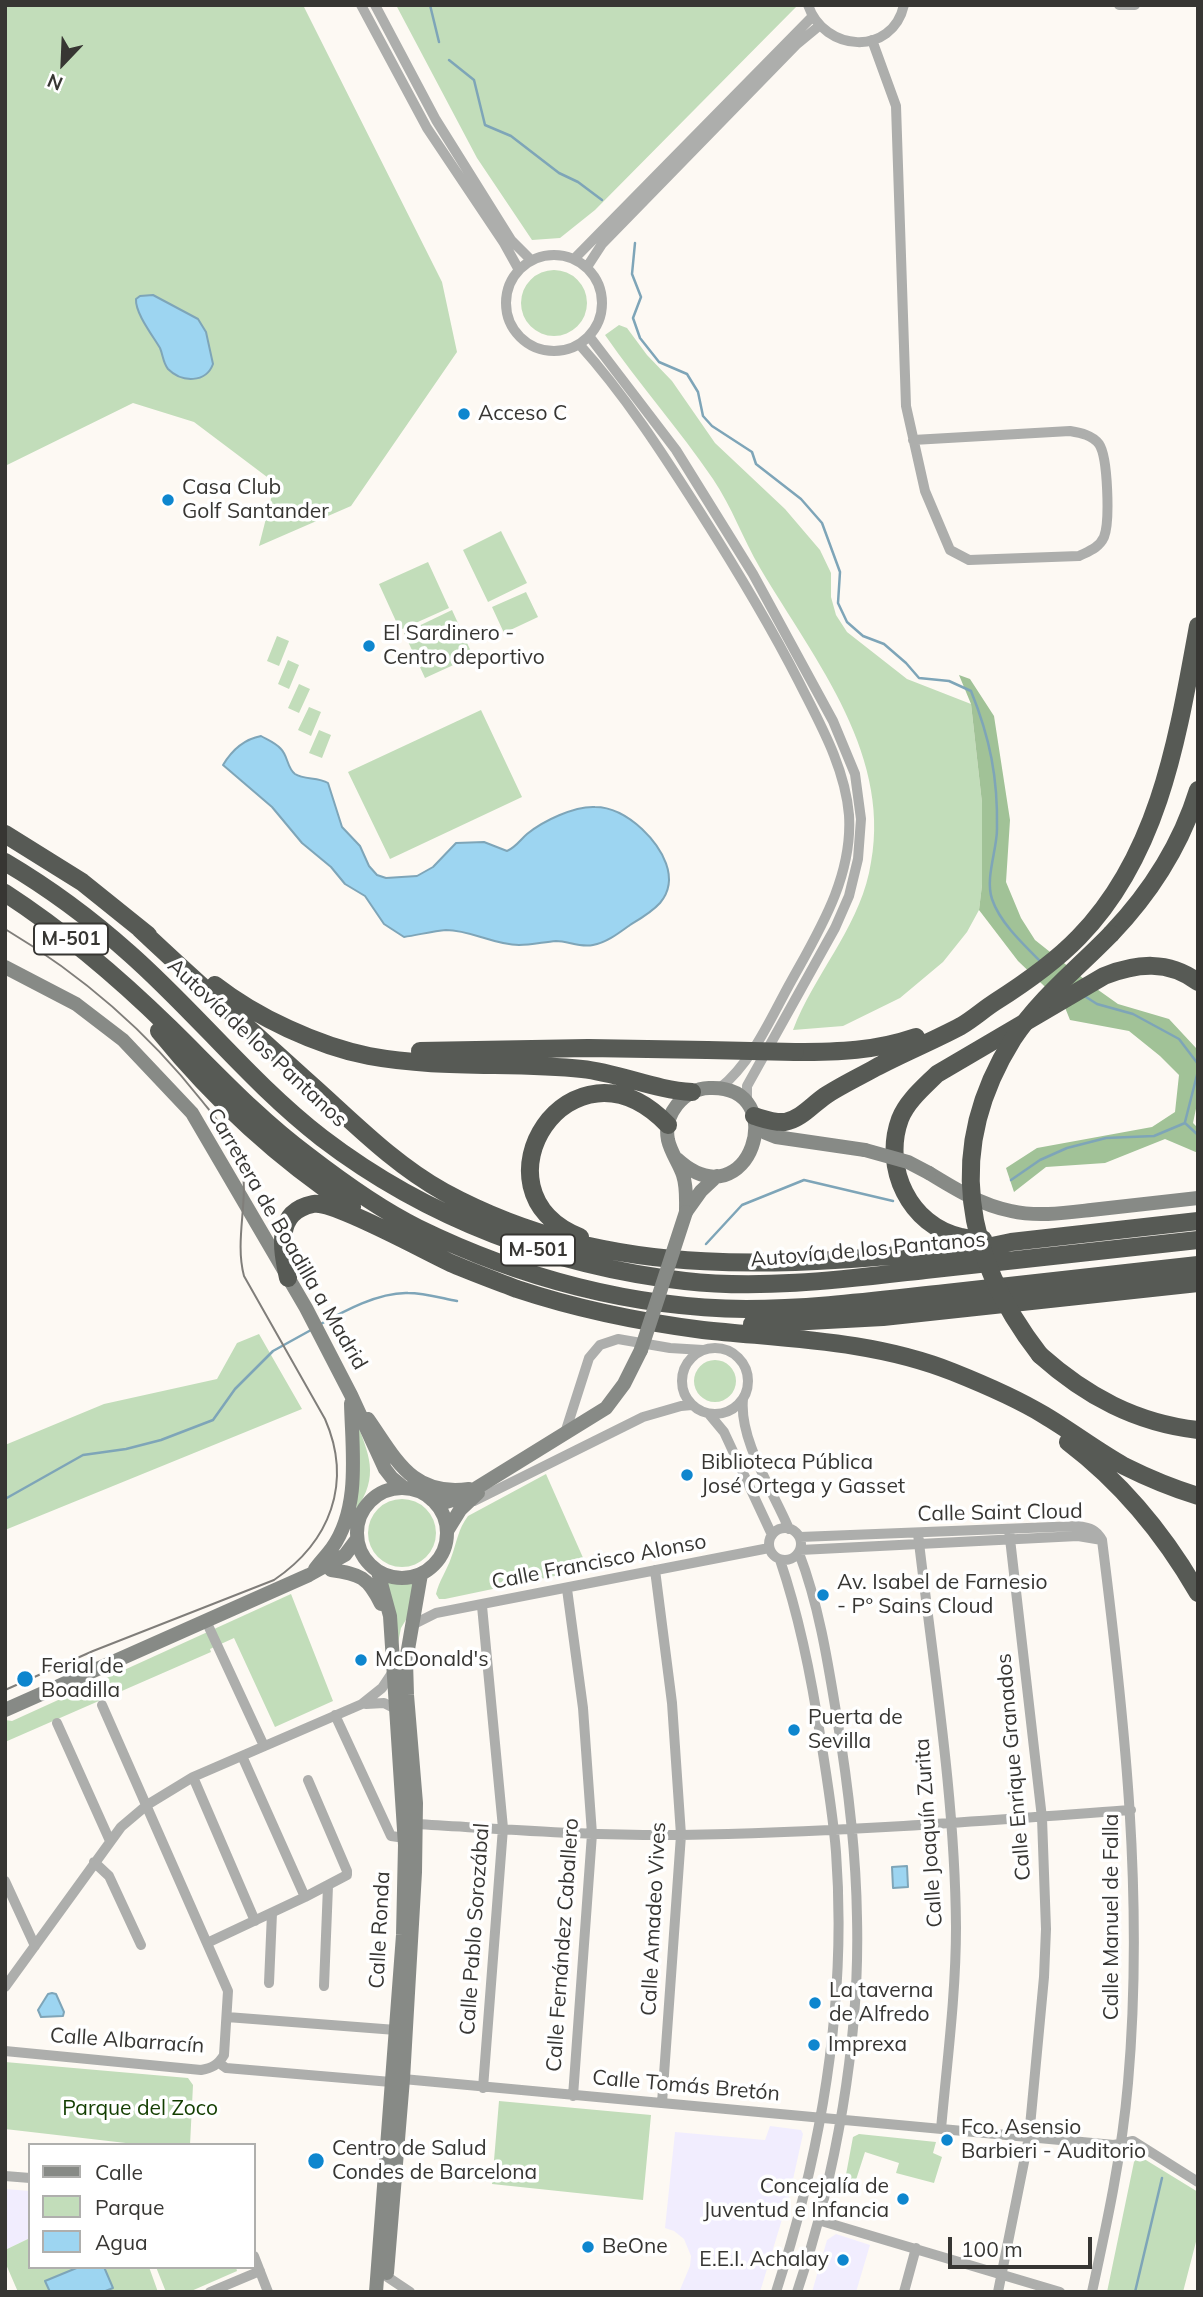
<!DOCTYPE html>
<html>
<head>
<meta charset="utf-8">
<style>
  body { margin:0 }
  #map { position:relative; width:1203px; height:2297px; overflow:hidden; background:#fdf9f3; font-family:Mulish,sans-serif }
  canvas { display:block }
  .frame { position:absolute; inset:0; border:7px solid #373633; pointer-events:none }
  .legend { position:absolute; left:28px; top:2143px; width:228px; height:126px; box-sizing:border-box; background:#fff; border:2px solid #afafad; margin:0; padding:9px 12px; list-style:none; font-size:21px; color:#373633 }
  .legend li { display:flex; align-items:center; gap:14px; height:35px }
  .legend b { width:35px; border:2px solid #afafad }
  .north { position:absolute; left:28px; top:28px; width:70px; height:70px; -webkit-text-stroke:5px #fff; paint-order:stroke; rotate:203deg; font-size:19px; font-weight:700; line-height:28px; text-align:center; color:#373633 }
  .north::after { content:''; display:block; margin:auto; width:24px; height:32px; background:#373633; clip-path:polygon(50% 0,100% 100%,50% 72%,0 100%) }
  .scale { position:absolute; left:948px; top:2237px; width:144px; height:32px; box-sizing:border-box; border:4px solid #373633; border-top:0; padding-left:9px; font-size:21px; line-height:24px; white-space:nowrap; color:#373633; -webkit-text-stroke:5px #fff; paint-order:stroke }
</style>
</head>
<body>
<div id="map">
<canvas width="1203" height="2297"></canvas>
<div class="frame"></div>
<ul class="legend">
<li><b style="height:9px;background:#878a86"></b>Calle</li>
<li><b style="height:19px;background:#c2ddba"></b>Parque</li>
<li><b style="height:19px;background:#9dd5f1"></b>Agua</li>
</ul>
<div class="north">N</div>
<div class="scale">100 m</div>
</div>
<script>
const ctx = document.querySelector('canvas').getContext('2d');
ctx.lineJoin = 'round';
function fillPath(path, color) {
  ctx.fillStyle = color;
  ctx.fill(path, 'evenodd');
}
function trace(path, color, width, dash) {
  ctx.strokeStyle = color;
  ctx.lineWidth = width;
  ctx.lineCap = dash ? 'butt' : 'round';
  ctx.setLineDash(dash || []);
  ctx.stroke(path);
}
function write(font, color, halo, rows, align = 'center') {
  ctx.font = font + ' Mulish,sans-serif';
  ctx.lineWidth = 7;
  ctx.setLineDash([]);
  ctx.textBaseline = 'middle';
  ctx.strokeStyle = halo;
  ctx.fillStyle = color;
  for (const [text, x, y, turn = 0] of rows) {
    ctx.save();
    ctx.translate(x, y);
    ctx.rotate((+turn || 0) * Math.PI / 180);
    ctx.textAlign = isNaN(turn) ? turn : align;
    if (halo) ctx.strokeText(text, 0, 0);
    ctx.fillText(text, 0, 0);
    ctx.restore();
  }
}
fillPath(new Path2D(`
  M770,2126L801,2130L803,2134L790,2193L760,2292H679L690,2266L691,2256L684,2239L674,2231L665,2228L675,2132L765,2140Z
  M5,2189L30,2191V2238L5,2250Z
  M836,2234L870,2245L856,2292H812L827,2240Z`), '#f1edfe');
fillPath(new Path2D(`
  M5,5H303L442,282L457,352L351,506L259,546L275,483L194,422L133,403L5,466Z
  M396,5H798L595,210L560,238L532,240L477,158Z
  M521 303a33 33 0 1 1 66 0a33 33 0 1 1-66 0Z
  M619,325L627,328L647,355L672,381L715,443L785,509L820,550L831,573V597L836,615L847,632L907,679L971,704L982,803V885L979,910L967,932L943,962L900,998L843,1026L793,1030C814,975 856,931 869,873C896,758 815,661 760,568C743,539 732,507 713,479C679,429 639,384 605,335Z
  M501,531L527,583L488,602L463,550Z
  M428,562L449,608L400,630L379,584Z
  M526,592L538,617L504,633L492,607Z
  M452,610L473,656L425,678L404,633Z
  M277,636L289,641L279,666L267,661Z
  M288,660L299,665L289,689L278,684Z
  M299,684L310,689L299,713L288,708Z
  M309,707L321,712L311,736L298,730Z
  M481,710L522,797L390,859L348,772Z
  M319,730L331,735L322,758L309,753Z
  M259,1334L302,1409L5,1530V1445L104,1404L217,1379L237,1343Z
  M694 1381a21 21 0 1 1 42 0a21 21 0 1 1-42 0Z
  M355,1418C369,1455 380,1475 356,1510L359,1474Z
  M546,1474L588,1569L445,1599H439L436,1594C439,1581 447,1570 451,1558C457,1542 458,1529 468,1516Z
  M368 1533a34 34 0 1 1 68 0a34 34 0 1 1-68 0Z
  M384,1581L399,1584L414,1582L407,1618L401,1628L398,1643Z
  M291,1594L333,1701L275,1727L234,1638L210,1649L211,1652L5,1742V1720L12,1721Z
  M5,2062L188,2078L193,2085L190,2145H143L5,2129Z
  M499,2101L651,2115L643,2200L492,2184Z
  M859,2134L936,2142L933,2153L942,2157L934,2183L896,2173L899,2163L865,2152L855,2183L845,2180L853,2137Z
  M1137,2157H1141L1198,2192V2234L1183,2292H1107L1134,2162Z
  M30,2238V2267H149L158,2292H18L5,2262V2250Z
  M156,2267H236L237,2271L189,2292H166Z`), '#c2ddba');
fillPath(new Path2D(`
  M959,675L970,679L994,716L1010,820L1006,882L1021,918L1035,940L1094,987L1118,1004L1169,1019L1196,1048L1198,1099L1193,1123L1198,1128V1153L1165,1139L1105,1163L1046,1167L1014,1192L1006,1168L1037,1148L1152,1127L1175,1112L1179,1075L1160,1056L1129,1031L1070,1020L1064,1005L1018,961L979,910L982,885V803L971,704Z`), '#a1c297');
const water = new Path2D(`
  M153,295L198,319L206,332L213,364C206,383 182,383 168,369C163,363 163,355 160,348C153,336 135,313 136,299L140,296Z
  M261,736C268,740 276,743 281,749C288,756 287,768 295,774C304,780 318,777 328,783L342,827L360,846L369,866L377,875L386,878L417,876L433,867L456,843L484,842L507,851C516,847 520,840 527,834C543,821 574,806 595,807C613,807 629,817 642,829C661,847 681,878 660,903C652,912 640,919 630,925C619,933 606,943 593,945C580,948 568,941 556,941C544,942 531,945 519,945C494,945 471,930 446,930C433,931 418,935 404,937L384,924L365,896L345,884L331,867L302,843L272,807L223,765C232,750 245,739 261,736Z
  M907,1866L908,1887L893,1888L892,1867Z
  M52,1993L56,1994L64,2012L63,2016L41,2017L38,2010L48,1994Z
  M79,2267H104L113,2288L103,2292H50L45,2281Z`);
fillPath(water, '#9dd5f1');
trace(water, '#7ea5b8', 2);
trace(new Path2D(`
  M430,5L439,42
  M449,60L474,80L485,125L511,136L559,173L578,182L602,200
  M635,243L632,274L641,297L633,318L640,338L659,362L687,374L698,392L703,416L712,426L752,452L756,464L801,499L822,523L840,572L838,603L847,622L863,636L884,644L906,663L919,678L949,681L971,691C990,738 998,778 997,829C997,850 985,878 992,899C1000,923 1024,945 1042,963
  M1086,997L1097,1004L1133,1014L1179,1039L1198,1064
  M1185,1122L1198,1071
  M1011,1180L1040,1160L1067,1148L1106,1138L1154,1136L1185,1123L1198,1135
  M706,1244L742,1205L804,1180L893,1201
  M319,1325C344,1311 379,1292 408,1293C424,1293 441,1298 457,1301
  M5,1499L83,1455L126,1449L161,1440L213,1420L235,1389L273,1351L311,1330
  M1135,2292L1162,2178`), '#7ea5b8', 2.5);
trace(new Path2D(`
  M361,5L427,128L504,243L519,270
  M375,5L436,120L511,240L531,260
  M808,5C824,52 892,57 904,5
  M1119,5H1135
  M872,40L896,106L906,406L925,491L950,550L969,560L1079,556C1089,551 1099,548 1104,537C1110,522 1108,457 1099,444C1092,435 1081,433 1070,431L913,440
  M506 303a48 48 0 1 1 96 0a48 48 0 1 1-96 0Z
  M574,259L812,17
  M587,267L602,244L796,45L819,26
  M589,336L676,450L753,574L833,721L855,774L861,819L858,859L849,896L835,928L747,1086V1104
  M579,344C625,395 663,454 700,512C735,567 769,623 799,682C820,724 845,767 849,815C853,879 817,934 788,987C769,1022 751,1063 720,1088
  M682 1381a33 33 0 1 1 66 0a33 33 0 1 1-66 0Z
  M743,1399C739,1440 773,1491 789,1529
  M709,1414L724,1432L772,1535
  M565,1433L589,1358L600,1345L618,1339L670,1348L703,1350
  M474,1501L643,1417L681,1406L692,1405
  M769 1544a16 16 0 1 1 32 0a16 16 0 1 1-32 0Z
  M918,1534C933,1664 955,1796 956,1927C956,1994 947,2062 941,2129
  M800,1537L1078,1526C1090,1528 1096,1529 1102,1540C1125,1722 1144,1900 1128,2083C1122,2154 1107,2223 1092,2292
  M800,1550L1078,1536L1102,1540
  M655,1570L672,1703L681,1835L662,2103
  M567,1589L583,1708L592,1834L573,2096
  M482,1606L503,1828L483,2088
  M206,1621L264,1746
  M412,1625L436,1613L769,1548
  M366,1704L384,1703L396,1709
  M335,1715L391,1836L405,1838
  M57,1723L110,1841
  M242,1756L305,1897
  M193,1777L255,1921
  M416,1824C504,1829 592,1836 681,1835C831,1833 981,1821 1131,1810
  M94,1862L109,1876L141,1945
  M5,1881L35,1946
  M207,1943L305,1897L347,1875V1871L308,1780
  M269,1983L272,1913
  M324,1986L328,1886
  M5,1987L121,1827L147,1805L193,1777L362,1704L382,1688L392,1673
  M227,2017L396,2030
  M5,2051L201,2070C212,2068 218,2065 224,2055L228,1991L102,1705
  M219,2063L226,2068L391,2082
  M403,2079L1114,2145L1133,2141L1198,2182
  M5,2176L30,2178
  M818,2220L1060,2292
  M254,2256L268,2292
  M386,2276L410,2292
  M210,2292L260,2271
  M776,2292C822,2150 847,2001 836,1852C833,1815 827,1778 821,1741C812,1680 800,1619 780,1560
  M797,2292C836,2175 860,2041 857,1918C856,1850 848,1784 837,1718C828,1663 819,1605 799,1553
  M904,2292L916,2248
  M998,2292L1029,2137L1044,1977L1046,1929L1042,1818L1009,1530`), '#adaeac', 10);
trace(new Path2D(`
  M5,967L76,1004L123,1040L192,1113L306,1308L351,1395L385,1469L392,1478L404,1488
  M756,1124L766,1133L776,1137L865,1150
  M677,1159C749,1225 794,1084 709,1088C683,1089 663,1115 668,1140C671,1153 679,1163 683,1175C687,1187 686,1199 686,1212
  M929,1173C955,1189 981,1205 1011,1211C1037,1217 1065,1213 1091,1210C1127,1206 1162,1202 1198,1198
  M686,1212L701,1191L717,1176
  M368,1419C396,1459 412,1497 469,1489
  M357 1533a45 45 0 1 1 90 0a45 45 0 1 1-90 0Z
  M432,1500L446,1502L462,1497L606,1408L624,1384L641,1350
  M447,1531L460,1510L478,1493
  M315,1569C320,1562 327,1555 332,1548C361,1507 352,1450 351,1403
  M331,1570C360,1574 368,1577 381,1604
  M5,1710L309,1575L345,1555L357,1539
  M387,2273L403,2079L415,1872L416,1803L407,1695L406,1661L421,1574
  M376,2292L403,1935L405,1845L390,1616L378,1572`), '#878a86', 14);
trace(new Path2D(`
  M5,834L82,882L148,935
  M5,862C49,888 91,919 129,953C196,1012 252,1084 322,1138C428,1219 554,1266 685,1281C764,1290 846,1279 925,1270C1016,1260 1107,1250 1198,1240
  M5,893C65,932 119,978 170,1028C214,1071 257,1118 307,1155C342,1182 379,1209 418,1228C520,1278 633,1308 746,1309C813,1309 880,1300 946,1293C1030,1283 1114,1274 1198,1265
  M140,929C195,981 252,1031 308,1082C351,1120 393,1164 444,1192C619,1287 803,1265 992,1246L1011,1242L1198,1221
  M1111,934C1151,892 1181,845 1198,790
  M215,985C256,1017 318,1046 369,1056C439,1069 512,1062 582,1069C620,1073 654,1090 692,1092
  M159,1031C215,1100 278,1158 352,1207
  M420,1051L588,1048L707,1050
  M795,1052C839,1052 875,1051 916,1037
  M754,1116C764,1119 774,1123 785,1122C801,1119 812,1105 825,1096C840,1086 859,1077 875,1068C903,1053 933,1041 961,1026C973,1019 984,1009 995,1002C1025,983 1054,963 1079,937C1160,854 1178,735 1198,626
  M580,1237C465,1191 571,1024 668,1125
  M983,1239C976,1239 968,1239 961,1237C910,1226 882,1168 900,1119C907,1101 924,1087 937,1074L1104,976C1137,963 1168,960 1198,982
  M288,1278C282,1249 274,1212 313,1204C334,1200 428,1253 453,1264C474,1273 496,1281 517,1289C577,1309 641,1322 703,1330C787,1339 873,1340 953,1372C983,1384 1016,1398 1044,1415C1071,1431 1097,1451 1124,1466C1148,1478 1172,1488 1198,1496
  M752,1324L883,1317L1198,1283
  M1040,1355C1086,1396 1136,1423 1198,1430
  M1068,1442C1122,1483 1164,1534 1198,1593`), '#575a55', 18);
trace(new Path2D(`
  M5,929C82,975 147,1031 202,1101C217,1120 235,1140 241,1164C250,1197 234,1239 244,1276L325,1419C353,1483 330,1542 274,1580L93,1651L5,1690`), '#807e7a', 2);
trace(new Path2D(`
  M865,1150L908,1162L929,1173
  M641,1350L686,1212`), '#878a86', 14);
trace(new Path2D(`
  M707,1050L795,1052
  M1040,1355C964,1257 944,1149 1013,1039C1039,999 1078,968 1111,934`), '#575a55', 18);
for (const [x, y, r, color] of [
  [464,414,7,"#0e86ce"],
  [168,500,7,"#0e86ce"],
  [369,646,7,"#0e86ce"],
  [687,1475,7,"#0e86ce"],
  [823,1595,7,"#0e86ce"],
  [361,1660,7,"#0e86ce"],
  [25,1679,9,"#0e86ce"],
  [794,1730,7,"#0e86ce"],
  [815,2003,7,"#0e86ce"],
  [814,2045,7,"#0e86ce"],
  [947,2140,7,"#0e86ce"],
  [316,2161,9,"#0e86ce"],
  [903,2199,7,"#0e86ce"],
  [588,2247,7,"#0e86ce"],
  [843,2260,7,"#0e86ce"]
]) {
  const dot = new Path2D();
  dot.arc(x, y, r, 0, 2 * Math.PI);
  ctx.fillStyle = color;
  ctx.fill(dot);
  trace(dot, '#fff', 2.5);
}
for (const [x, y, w] of [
  [71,939,74],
  [538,1250,74]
]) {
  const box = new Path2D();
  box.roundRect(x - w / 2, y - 15.5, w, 31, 5);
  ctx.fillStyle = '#fff';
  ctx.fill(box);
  trace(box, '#373633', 2);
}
write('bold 19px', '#373633', null, [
  ["M-501",71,939],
  ["M-501",538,1250]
]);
write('21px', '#373633', '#fff', [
  ["Acceso C",478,414],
  ["Casa Club",182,488],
  ["Golf Santander",182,512],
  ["El Sardinero -",383,634],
  ["Centro deportivo",383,658],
  ["Biblioteca Pública",701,1463],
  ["José Ortega y Gasset",701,1487],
  ["Av. Isabel de Farnesio",837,1583],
  ["- Pº Sains Cloud",837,1607],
  ["McDonald's",375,1660],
  ["Ferial de",41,1667],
  ["Boadilla",41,1691],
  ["Puerta de",808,1718],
  ["Sevilla",808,1742],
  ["La taverna",829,1991],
  ["de Alfredo",829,2015],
  ["Imprexa",828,2045],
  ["Fco. Asensio",961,2128],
  ["Barbieri - Auditorio",961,2152],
  ["Centro de Salud",332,2149],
  ["Condes de Barcelona",332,2173],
  ["Concejalía de",889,2187,"right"],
  ["Juventud e Infancia",889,2211,"right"],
  ["BeOne",602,2247],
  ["E.E.I. Achalay",829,2260,"right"]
], 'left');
write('21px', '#373633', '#fff', [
  ["Autovía de los Pantanos",257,1043,43],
  ["Carretera de Boadilla a Madrid",287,1239,60],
  ["Autovía de los Pantanos",868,1250,-5],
  ["Calle Saint Cloud",1000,1513,-1],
  ["Calle Francisco Alonso",599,1562,-11],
  ["Calle Enrique Granados",1014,1767,-95],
  ["Calle Joaquín Zurita",929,1833,-94],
  ["Calle Manuel de Falla",1112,1917,-90],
  ["Calle Amadeo Vives",654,1919,-87],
  ["Calle Pablo Sorozábal",475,1929,-86],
  ["Calle Ronda",380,1930,-87],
  ["Calle Fernández Caballero",563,1945,-86],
  ["Calle Albarracín",127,2041,4],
  ["Calle Tomás Bretón",686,2086,5]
]);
write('21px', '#133e01', '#fff', [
  ["Parque del Zoco",140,2109]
]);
</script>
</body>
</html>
